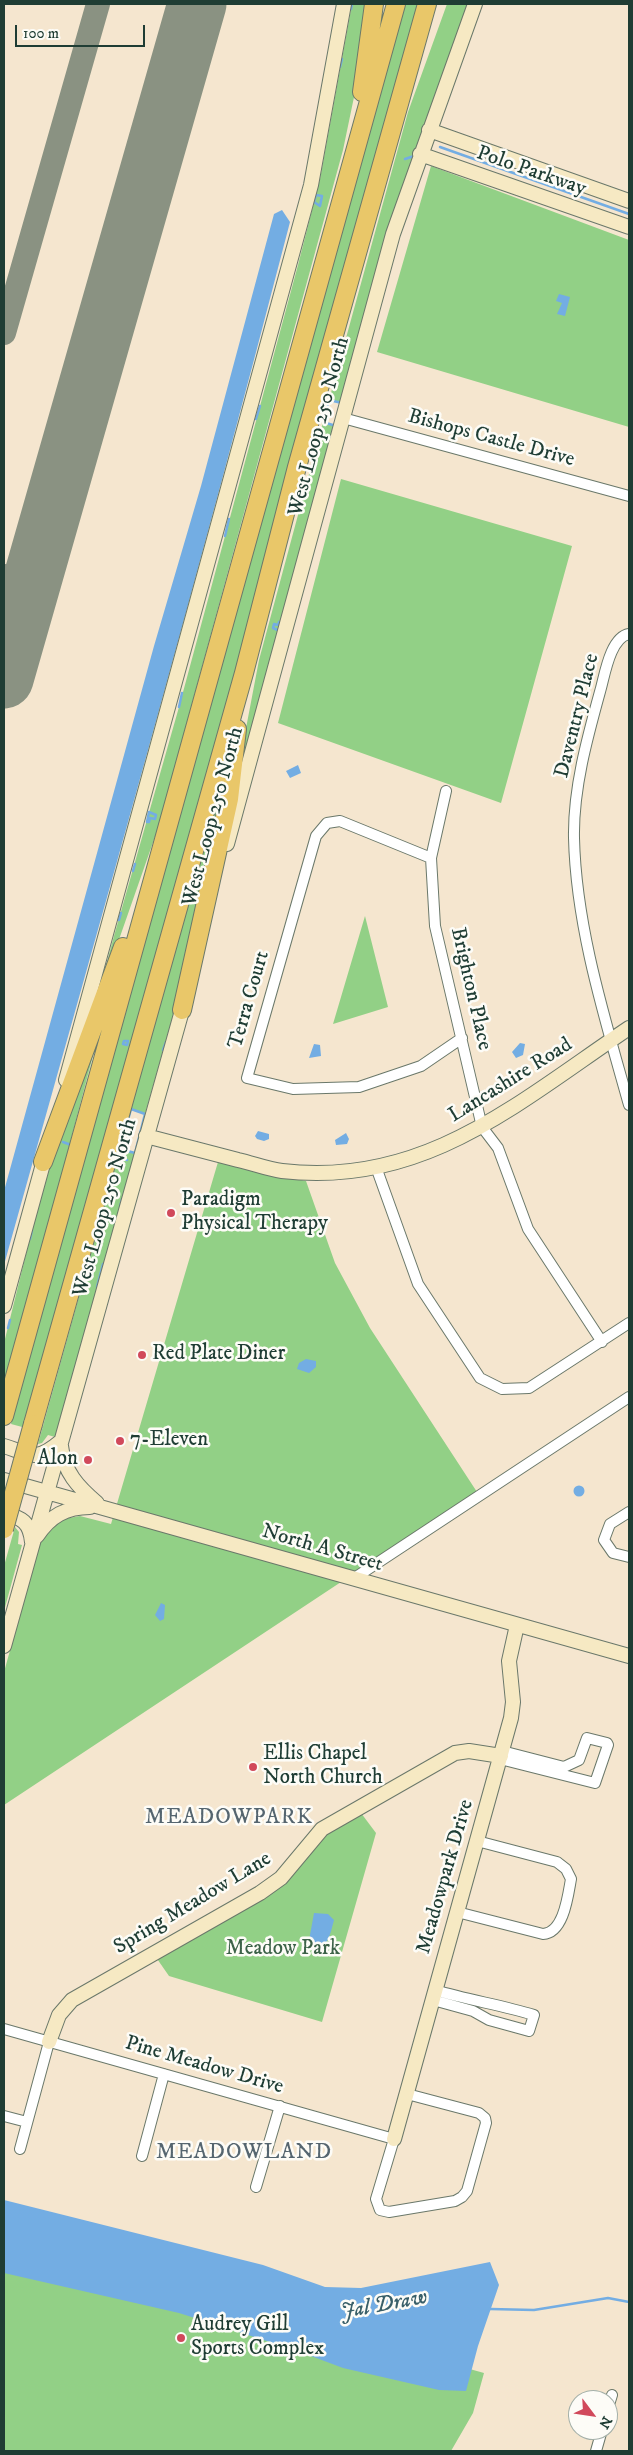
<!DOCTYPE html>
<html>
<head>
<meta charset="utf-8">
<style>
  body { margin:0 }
  #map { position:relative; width:633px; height:2455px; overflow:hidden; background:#f5e6cf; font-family:"IM FELL DW Pica",serif }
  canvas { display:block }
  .frame { position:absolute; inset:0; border:5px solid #1f3d34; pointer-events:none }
  .north { position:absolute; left:568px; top:2390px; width:50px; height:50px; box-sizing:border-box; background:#fdfcf7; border:1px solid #a4b0a9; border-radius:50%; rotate:121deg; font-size:14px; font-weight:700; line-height:20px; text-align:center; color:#1f3d34 }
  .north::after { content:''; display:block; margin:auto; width:18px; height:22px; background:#d1495b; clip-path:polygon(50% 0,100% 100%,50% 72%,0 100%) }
  .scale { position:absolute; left:15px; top:25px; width:130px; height:22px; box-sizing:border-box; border:2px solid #1f3d34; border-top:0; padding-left:6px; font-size:15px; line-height:18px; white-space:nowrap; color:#1f3d34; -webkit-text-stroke:4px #fdfcf7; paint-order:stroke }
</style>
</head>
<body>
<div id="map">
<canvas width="633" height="2455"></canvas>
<div class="frame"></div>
<div class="north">N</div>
<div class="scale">100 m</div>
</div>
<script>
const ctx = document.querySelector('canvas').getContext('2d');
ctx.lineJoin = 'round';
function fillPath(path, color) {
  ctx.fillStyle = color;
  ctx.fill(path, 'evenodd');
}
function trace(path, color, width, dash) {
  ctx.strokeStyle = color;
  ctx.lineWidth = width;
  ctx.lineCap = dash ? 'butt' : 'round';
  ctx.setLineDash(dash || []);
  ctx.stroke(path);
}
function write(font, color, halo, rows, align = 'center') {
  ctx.font = font + ' "IM FELL DW Pica",serif';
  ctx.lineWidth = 5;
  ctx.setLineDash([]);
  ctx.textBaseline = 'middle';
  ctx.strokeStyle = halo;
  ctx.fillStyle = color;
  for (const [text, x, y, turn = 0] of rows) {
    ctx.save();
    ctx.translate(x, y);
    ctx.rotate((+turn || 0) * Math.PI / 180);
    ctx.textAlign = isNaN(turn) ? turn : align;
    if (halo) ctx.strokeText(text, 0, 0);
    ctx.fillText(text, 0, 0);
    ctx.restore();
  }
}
fillPath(new Path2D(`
  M352,4H369L359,73L343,150L158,828L108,971L105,969L114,936L179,707L298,265L320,179Z
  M402,4H419L26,1428L11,1424L237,611Z
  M447,4H469L394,211L342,403L329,400L408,112Z
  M431,166L629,240V427L377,352Z
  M323,422L336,426L257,717L235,786L259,660Z
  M341,479L572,546L501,803L278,723Z
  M219,794L224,795L189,959L145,1114L131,1109Z
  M365,916L388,1007L333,1024Z
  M100,1029L4,1393V1343L32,1230L62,1125Z
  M120,1149L135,1153L55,1437L48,1435L42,1443L38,1444Z
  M218,1162L306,1181L335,1263L370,1328L477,1492L4,1805V1672L41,1539L58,1522L69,1518L80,1516L111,1524Z
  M15,1527L19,1532L18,1544L22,1545L4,1611V1566Z
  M361,1813L376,1833L322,2022L169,1976L153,1953L279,1885L320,1830Z
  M4,2239L484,2373L473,2413L451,2451H4Z`), '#92d086');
fillPath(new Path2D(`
  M282,210L290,222C200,571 101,918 4,1265V1191L154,646L201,486L274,214Z
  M559,294L570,297L565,316L557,314L562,303L556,301Z
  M298,765L301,773L290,778L286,771Z
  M520,1043L525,1044L523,1055L516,1058L512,1052Z
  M314,1044L320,1045L321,1056L309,1058Z
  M258,1131L269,1134V1139L264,1141L257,1139L255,1136Z
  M346,1133L349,1139L347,1144L336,1145L335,1140Z
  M306,1359L316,1361V1367L309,1373L297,1369L299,1363Z
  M573.5 1491a5.5 5.5 0 1 1 11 0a5.5 5.5 0 1 1-11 0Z
  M161,1603L165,1605L164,1619L160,1621L155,1615Z
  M314,1913L328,1914L334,1920C330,1935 327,1954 308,1946Z
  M4,2200L263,2265L325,2287L361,2288L490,2262L499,2285L478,2346L466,2391L439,2390L343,2368L295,2350L179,2313L4,2273Z`), '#73ade3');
trace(new Path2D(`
  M351,9L352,4
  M340,67L342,59
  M440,147L629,214
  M405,159L414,156
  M316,195L322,196L320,206L314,202Z
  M329,400L342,403L336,426L323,422Z
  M256,419L260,406
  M225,536L229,519
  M279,622L282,623L280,631L273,628L274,624L278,625Z
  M179,707L182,693
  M149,812L156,815L155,819L150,818L149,822H147Z
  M133,871L135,864
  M119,920L121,913
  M124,1041H128L127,1045L123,1044Z
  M163,1050L166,1042
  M131,1109L145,1114L135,1153L120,1149Z
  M63,1142L71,1145
  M117,1158L127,1160
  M120,1207L122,1199
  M30,1239L32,1230
  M97,1287L103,1264
  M8,1328L10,1320
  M490,2309L534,2310L608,2298L629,2302`), '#73ade3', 2.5);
trace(new Path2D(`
  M4,333L98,4
  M5,576C19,583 25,596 23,612
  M4,632L14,625L23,612
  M4,662L7,669`), '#8a9282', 24);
trace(new Path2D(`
  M4,679L197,4`), '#8a9282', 59);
const street = new Path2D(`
  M343,418L629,496
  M629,634C611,637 605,673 601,688C588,735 573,788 574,838C576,927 605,1019 629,1105
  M446,791L431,858L435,926L482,1127L498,1148L528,1229L602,1342
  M431,858L340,821L327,823L316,836L247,1078L293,1089L359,1087L421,1066L462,1038
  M376,1167L418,1284L480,1378L502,1389L529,1388L629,1323
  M629,1512L610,1524L604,1540L613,1553L629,1557
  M353,1579L629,1397
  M500,1759L595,1783L608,1745L607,1743L587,1738L579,1760L564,1767L502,1751
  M457,1912L543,1934C564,1933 568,1895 571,1879L566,1869L557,1862L477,1841
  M433,2000L473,2011L489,2020L529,2031L534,2015C501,2005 468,2000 435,1990
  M4,2029L394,2139L376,2199L380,2210L389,2212L455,2201L462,2197L467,2191L486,2123L485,2118L479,2113L407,2094
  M4,2116L27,2122
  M20,2149L49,2042
  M142,2156L164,2074
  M256,2187L280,2106
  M608,2408L612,2395
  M596,2451L602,2430`);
const secondary = new Path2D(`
  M429,130L629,201
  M420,154L629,227
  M227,844L393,234L475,4
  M66,1080L311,185L344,4
  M146,1136C177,1144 207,1152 238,1160C252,1163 267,1169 282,1171C424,1188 520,1101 629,1028
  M4,1306L46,1153
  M4,1446C32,1455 36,1462 60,1442
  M61,1446C64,1472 78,1487 97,1503
  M4,1480L629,1656
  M4,1513C22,1518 30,1522 32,1542
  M37,1536C50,1516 66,1507 90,1507
  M4,1646L185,1000
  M49,2042L59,2015L72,2000L260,1893L281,1878L322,1829L455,1753L469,1751L501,1756
  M394,2139L511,1718L513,1702L509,1661L517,1625`);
const highway = new Path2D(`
  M362,92L374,4
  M182,1010L229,799L237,729
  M43,1162L123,947
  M4,1416L396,4
  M33,1424L244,673L297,467L427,4`);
trace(street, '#6a786a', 12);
trace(secondary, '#6a786a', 16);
trace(highway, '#6a786a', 20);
trace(street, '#fff', 10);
trace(secondary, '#f6e9c3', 14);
trace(highway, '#e9c769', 18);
const highwayBridge = new Path2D(`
  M4,1529L33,1424`);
trace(highwayBridge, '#6a786a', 20, []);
trace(highwayBridge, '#e9c769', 18);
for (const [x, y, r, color] of [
  [171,1213,5,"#d1495b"],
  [142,1355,5,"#d1495b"],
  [120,1441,5,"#d1495b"],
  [88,1460,5,"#d1495b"],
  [253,1767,5,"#d1495b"],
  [181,2338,5,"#d1495b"]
]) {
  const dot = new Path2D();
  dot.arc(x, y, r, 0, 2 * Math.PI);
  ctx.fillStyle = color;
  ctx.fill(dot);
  trace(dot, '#fdfcf7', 2);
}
write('21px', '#1f3d34', '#fdfcf7', [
  ["Polo Parkway",531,172,19],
  ["West Loop 250 North",320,427,-75],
  ["Bishops Castle Drive",491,439,15],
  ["Daventry Place",578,716,-76],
  ["West Loop 250 North",214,817,-75],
  ["Brighton Place",470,989,77],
  ["Terra Court",250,1000,-74],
  ["Lancashire Road",511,1081,-32],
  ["West Loop 250 North",106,1208,-74],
  ["North A Street",322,1549,16],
  ["Meadowpark Drive",446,1877,-74],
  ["Spring Meadow Lane",193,1904,-31],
  ["Pine Meadow Drive",204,2066,16]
]);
write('21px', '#1f3d34', '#fdfcf7', [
  ["Paradigm",181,1201],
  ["Physical Therapy",181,1225],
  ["Red Plate Diner",152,1355],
  ["7-Eleven",130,1441],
  ["Alon",78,1460,"right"],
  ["Ellis Chapel",263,1755],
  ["North Church",263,1779],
  ["Audrey Gill",191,2326],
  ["Sports Complex",191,2350]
], 'left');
write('21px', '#3c6248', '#fdfcf7', [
  ["Meadow Park",283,1950]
]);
ctx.letterSpacing = '1px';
write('22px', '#55656f', '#fdfcf7', [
  ["MEADOWPARK",229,1818],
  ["MEADOWLAND",244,2153]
]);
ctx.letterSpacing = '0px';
write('italic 22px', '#385f69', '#fdfcf7', [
  ["Jal Draw",384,2306,-10]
]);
</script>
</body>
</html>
